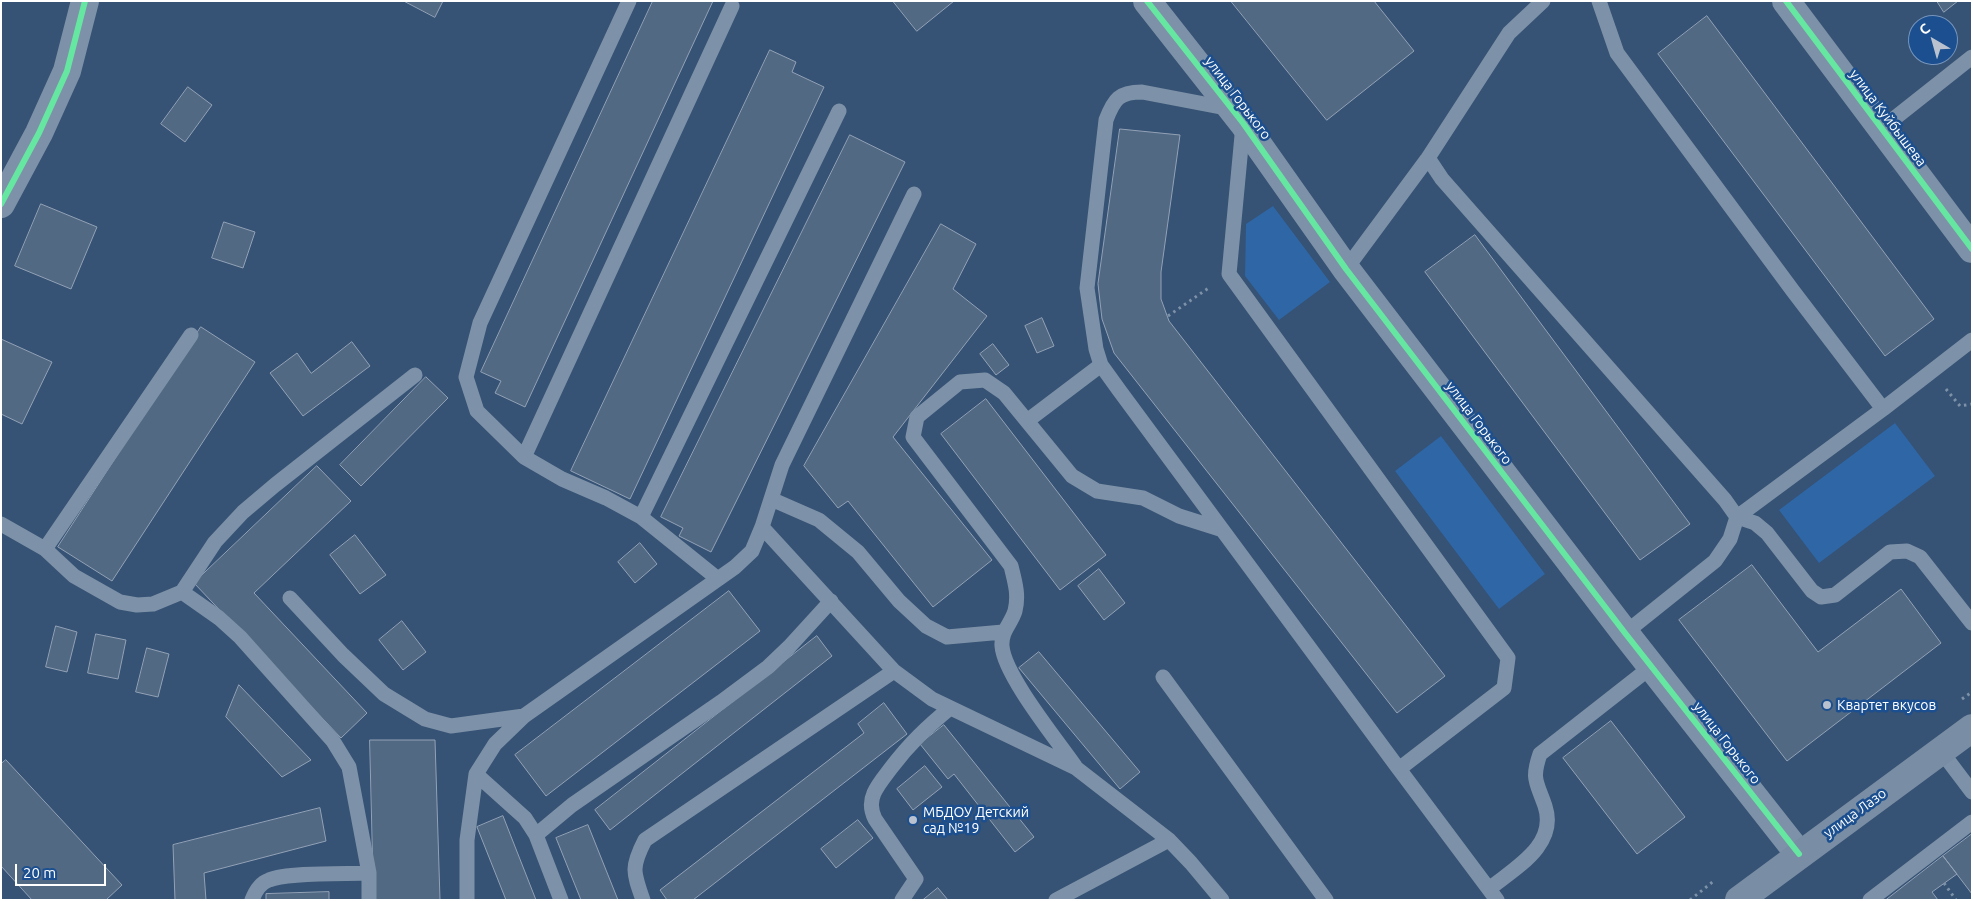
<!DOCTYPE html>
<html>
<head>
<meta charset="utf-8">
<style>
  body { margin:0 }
  #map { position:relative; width:1973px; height:901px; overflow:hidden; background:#365274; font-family:Ubuntu,sans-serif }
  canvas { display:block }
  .frame { position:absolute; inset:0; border:2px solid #fff; pointer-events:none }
  .north { position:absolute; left:1908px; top:15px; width:50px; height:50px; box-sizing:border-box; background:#1b4f8f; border:1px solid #7695bc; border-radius:50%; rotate:322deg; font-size:14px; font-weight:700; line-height:20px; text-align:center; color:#fff }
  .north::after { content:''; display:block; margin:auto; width:18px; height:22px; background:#b9c2ce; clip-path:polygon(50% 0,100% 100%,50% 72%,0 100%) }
  .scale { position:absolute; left:15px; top:864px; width:91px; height:22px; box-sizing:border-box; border:2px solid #fff; border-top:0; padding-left:6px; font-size:15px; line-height:18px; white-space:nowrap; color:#fff; -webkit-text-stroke:4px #1b4f8f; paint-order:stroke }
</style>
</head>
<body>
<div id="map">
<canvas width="1973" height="901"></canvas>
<div class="frame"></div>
<div class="north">С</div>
<div class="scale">20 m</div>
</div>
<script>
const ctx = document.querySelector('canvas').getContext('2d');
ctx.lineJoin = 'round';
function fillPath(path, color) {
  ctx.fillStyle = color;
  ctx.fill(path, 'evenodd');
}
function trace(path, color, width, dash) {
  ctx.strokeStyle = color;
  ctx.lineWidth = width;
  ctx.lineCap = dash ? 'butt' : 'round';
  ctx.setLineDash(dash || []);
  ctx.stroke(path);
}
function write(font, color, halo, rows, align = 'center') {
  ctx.font = font + ' Ubuntu,sans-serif';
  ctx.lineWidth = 5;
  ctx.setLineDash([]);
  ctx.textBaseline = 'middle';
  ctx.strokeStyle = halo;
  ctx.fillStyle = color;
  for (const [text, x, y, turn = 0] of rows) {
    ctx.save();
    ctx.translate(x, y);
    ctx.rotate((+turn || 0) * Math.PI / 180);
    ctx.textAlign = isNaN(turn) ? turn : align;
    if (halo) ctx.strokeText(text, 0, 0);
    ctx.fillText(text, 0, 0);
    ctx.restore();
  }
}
fillPath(new Path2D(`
  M1273,206L1330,282L1279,320L1245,276L1246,224Z
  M1895,423L1935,476L1819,563L1779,510Z
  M1441,436L1545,574L1499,609L1395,471Z`), '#2f66a5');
const building = new Path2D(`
  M404,1H443L435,17Z
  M653,1H713L525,407L495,393L501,381L481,372Z
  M893,1H954L917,31Z
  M1231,1H1374L1414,51L1327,120Z
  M1937,1H1958L1944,12Z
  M1707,16L1934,319L1885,356L1658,54Z
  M770,50L796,62L792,72L824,87L630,499L571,471Z
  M188,87L212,105L185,142L161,124Z
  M1120,129L1180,135L1161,272V299L1169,321L1445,676L1397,713L1114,353L1102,319L1098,284Z
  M850,135L905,162L711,552L679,536L683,528L661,517Z
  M41,204L97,227L71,289L15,266Z
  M224,222L255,232L243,268L212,258Z
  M941,224L976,244L953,289L987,316L893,437L992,560L933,607L848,501L838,508L804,466Z
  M1475,235L1690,524L1640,560L1425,272Z
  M1042,318L1054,346L1037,353L1025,326Z
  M201,327L255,362L112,581L58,547Z
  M1,339L52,362L22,424L1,414Z
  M352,342L370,366L303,416L270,373L297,353L311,373Z
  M993,344L1009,365L996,375L980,354Z
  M426,377L448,398L361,486L340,465Z
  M986,399L1106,555L1060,590L941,434Z
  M317,466L351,501L254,593L367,713L341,738L194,583Z
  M355,535L386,575L360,594L330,555Z
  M640,543L657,564L635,583L618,562Z
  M1752,565L1818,652L1901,589L1941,643L1787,761L1679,620Z
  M1099,569L1125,603L1104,620L1078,586Z
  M729,591L760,631L546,796L515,755Z
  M402,621L426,652L403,670L379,640Z
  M56,626L77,632L67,672L46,667Z
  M96,634L126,640L118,679L88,673Z
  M817,636L832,656L610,830L595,810Z
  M147,648L169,654L158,697L136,692Z
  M1039,652L1140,772L1120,789L1019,668Z
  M239,685L311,760L282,777L226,717Z
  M884,703L907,734L693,900H667L660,890L864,733L858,724Z
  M1611,721L1685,817L1637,854L1563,758Z
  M944,725L1034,837L1015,852L954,774L948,779L920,744Z
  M370,740H435L440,900H374Z
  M6,760L122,885L106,900H32L1,866V764Z
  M925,766L942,787L913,810L897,789Z
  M320,808L326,841L204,873L206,900H175L173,845Z
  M503,816L536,900H506L477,827Z
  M858,820L873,838L836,868L821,849Z
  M588,825L618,900H581L556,838Z
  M1972,834V894L1943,856Z
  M1943,856L1957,874L1932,892L1938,900H1886Z
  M938,888L948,900H923Z
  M329,892V900H266V894Z`);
fillPath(building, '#526984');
trace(building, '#92a2b6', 1);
trace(new Path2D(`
  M1168,316L1210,287
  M1946,389L1960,406L1972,404
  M1962,699L1972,692
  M1944,883L1956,900
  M1690,900L1715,880`), '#7d92a8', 3, [2.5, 4]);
trace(new Path2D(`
  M629,1L480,323L466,377L477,411L524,457L562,479L606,498L641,517L718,579
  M1599,1L1617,53L1793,291L1883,409
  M1231,109L1142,92C1119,92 1114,99 1106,120L1087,288L1096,349L1101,365L1119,390L1399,769
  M1243,125L1229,274L1508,658L1504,688L1399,769L1497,900
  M1881,129L1972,57
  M1428,158L1442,179L1725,500L1737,517L1730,539L1715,561L1625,633
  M1346,269L1428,158L1509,33L1543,1
  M1027,421L1101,365
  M524,457L732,6
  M771,499L819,520L858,552L899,601L926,626L947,637L1003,632
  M641,517L839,111
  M1737,517L1755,523L1767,533L1812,591L1821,597L1835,595L1890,552L1907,551L1920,557L1972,623
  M1737,517L1883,409L1972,340
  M1,524L45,549L191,335
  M762,527L782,465L914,194
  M45,549L74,576L120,602L137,605L153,604L182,592L215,542L243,512L275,485L415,375
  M182,592L219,618L240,637L333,741L349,767L369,873V900
  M290,598L343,655L384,694L425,719L451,726L524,716
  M1163,677L1326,900
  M1941,751L1972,792
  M1075,766C1057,740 1004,675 1002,646C1001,631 1011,624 1015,611C1019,595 1015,582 1011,566L913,437L917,417L960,382L985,380L1004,393L1072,476L1097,491L1143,498L1179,516L1220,529
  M476,774L525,818L536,835L561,900
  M536,835L572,805L721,702L768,667L789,647L831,601
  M1489,889C1515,868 1558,845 1545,806C1537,782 1531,780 1540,754L1651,667
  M252,900C255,892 260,883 269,880C288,872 346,874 369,873
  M467,900V840L476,774L495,744L524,716L735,567L752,551L762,527L894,671L932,699L1076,768L1169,840L1191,863L1222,900
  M643,900C633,872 631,867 645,840L894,671
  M902,900L916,879L875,819C871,811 870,802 874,793C878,784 885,776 891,768C910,743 927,727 950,708
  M1056,900L1169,840
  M1870,900L1972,822`), '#7d92a8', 15);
trace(new Path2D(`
  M1147,1L1243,123L1346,269L1625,633L1799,854
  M1786,1L1972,249
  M1,204L39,133L67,71L85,1`), '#7d92a8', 28);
trace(new Path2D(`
  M1739,900L1972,728`), '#798da4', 28);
trace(new Path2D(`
  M1147,1L1243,123L1346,269L1625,633L1799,854
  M1786,1L1972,249
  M1,204L39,133L67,71L85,1`), '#66e7a1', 6);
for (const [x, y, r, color] of [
  [1827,705,5,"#b9c2ce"],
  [913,820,5,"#b9c2ce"]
]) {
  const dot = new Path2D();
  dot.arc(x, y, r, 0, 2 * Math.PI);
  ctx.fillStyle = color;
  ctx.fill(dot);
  trace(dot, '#1b4f8f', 2);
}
write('14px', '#fff', '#1b4f8f', [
  ["улица Горького",1238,98,53],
  ["улица Куйбышева",1888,118,53],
  ["улица Горького",1479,423,53],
  ["улица Горького",1727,743,52],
  ["улица Лазо",1855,813,-36]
]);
write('14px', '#fff', '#1b4f8f', [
  ["Квартет вкусов",1837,705],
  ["МБДОУ Детский",923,812],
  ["сад №19",923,828]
], 'left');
</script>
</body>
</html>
